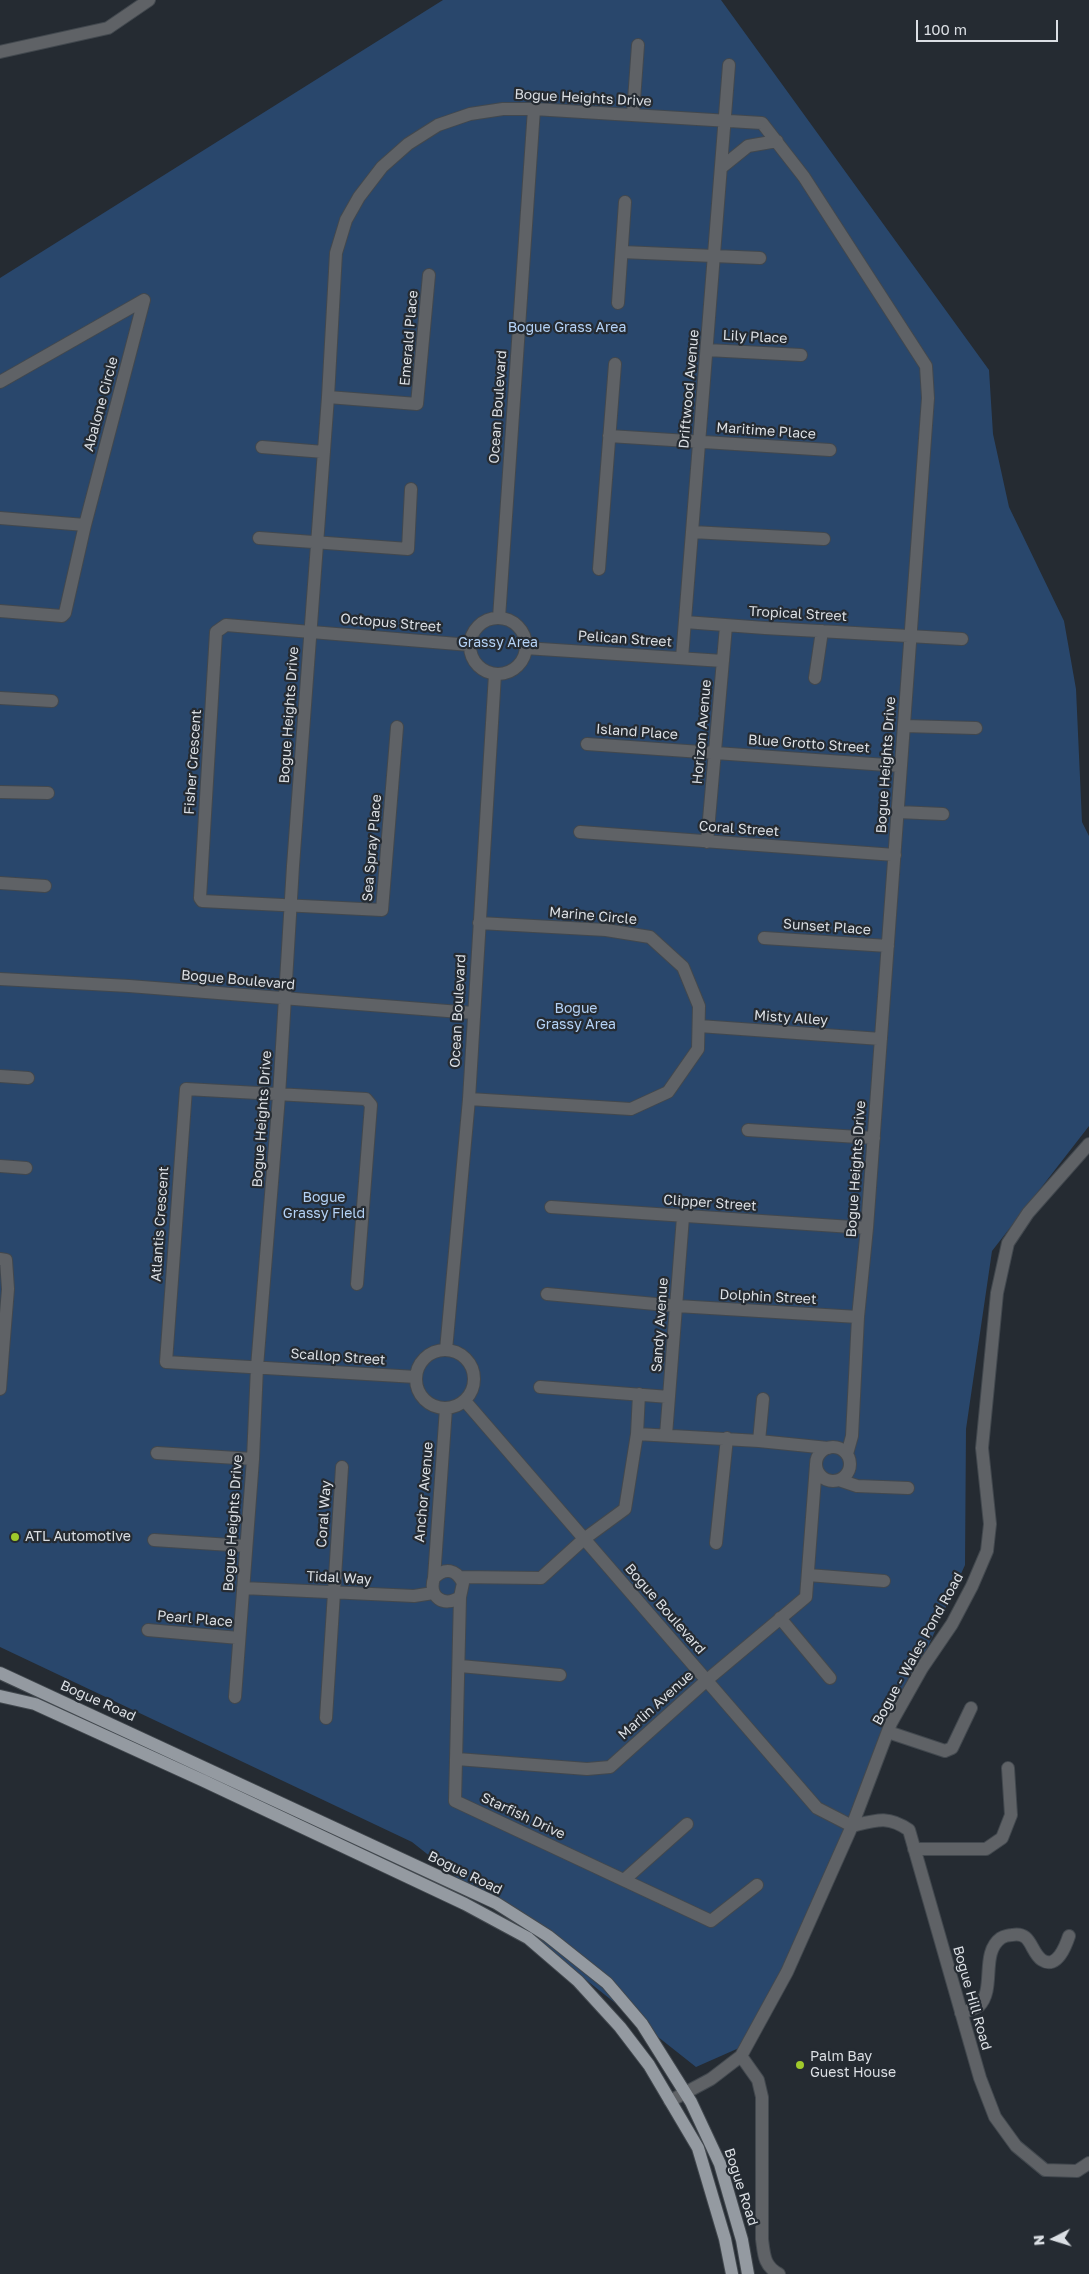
<!DOCTYPE html>
<html>
<head>
<meta charset="utf-8">
<style>
  body { margin:0 }
  #map { position:relative; width:1089px; height:2274px; overflow:hidden; background:#252b32; font-family:"Golos Text",sans-serif }
  canvas { display:block }
  .north { position:absolute; left:1029px; top:2214px; width:50px; height:50px; -webkit-text-stroke:4px #252b32; paint-order:stroke; rotate:265deg; font-size:14px; font-weight:700; line-height:20px; text-align:center; color:#dbdfe4 }
  .north::after { content:''; display:block; margin:auto; width:18px; height:22px; background:#dbdfe4; clip-path:polygon(50% 0,100% 100%,50% 72%,0 100%) }
  .scale { position:absolute; left:916px; top:20px; width:142px; height:22px; box-sizing:border-box; border:2px solid #dbdfe4; border-top:0; padding-left:6px; font-size:15px; line-height:18px; white-space:nowrap; color:#dbdfe4; -webkit-text-stroke:4px #252b32; paint-order:stroke }
</style>
</head>
<body>
<div id="map">
<canvas width="1089" height="2274"></canvas>
<div class="north">N</div>
<div class="scale">100 m</div>
</div>
<script>
const ctx = document.querySelector('canvas').getContext('2d');
ctx.lineJoin = 'round';
function fillPath(path, color) {
  ctx.fillStyle = color;
  ctx.fill(path, 'evenodd');
}
function trace(path, color, width, dash) {
  ctx.strokeStyle = color;
  ctx.lineWidth = width;
  ctx.lineCap = dash ? 'butt' : 'round';
  ctx.setLineDash(dash || []);
  ctx.stroke(path);
}
function write(font, color, halo, rows, align = 'center') {
  ctx.font = font + ' "Golos Text",sans-serif';
  ctx.lineWidth = 4.5;
  ctx.setLineDash([]);
  ctx.textBaseline = 'middle';
  ctx.strokeStyle = halo;
  ctx.fillStyle = color;
  for (const [text, x, y, turn = 0] of rows) {
    ctx.save();
    ctx.translate(x, y);
    ctx.rotate((+turn || 0) * Math.PI / 180);
    ctx.textAlign = isNaN(turn) ? turn : align;
    if (halo) ctx.strokeText(text, 0, 0);
    ctx.fillText(text, 0, 0);
    ctx.restore();
  }
}
fillPath(new Path2D(`
  M443,0H721L989,370L993,434L1009,507L1064,621L1076,689L1082,822L1089,836V1126L992,1251L966,1429L965,1565L748,2044L696,2067L412,1842L0,1647V278Z`), '#29476c');
const minor = new Path2D(`
  M0,52L108,28L149,0
  M633,114L638,45
  M722,167L748,146L777,141
  M622,252L760,258
  M618,303L625,202
  M707,350L801,355
  M0,382L144,300
  M328,397L417,404L429,275
  M609,436L830,450
  M262,447L324,452
  M0,518L85,525
  M692,532L824,539
  M259,538L408,549L411,489
  M599,569L615,364
  M0,611L62,616L65,613L85,525L144,300
  M499,618L534,109
  M470 646a28 28 0 1 1 56 0a28 28 0 1 1-56 0Z
  M685,622L765,628L962,639
  M525,648L723,661
  M682,658L729,65
  M815,678L822,631
  M0,698L52,701
  M904,726L976,728
  M397,727L382,910L202,901L200,898L216,632L226,625L470,645
  M587,744L901,766
  M0,792L48,793
  M898,812L943,814
  M580,832L895,855
  M707,842L726,626
  M0,883L45,886
  M764,938L888,946
  M0,979L129,986L473,1013
  M699,1026L881,1039
  M0,1076L28,1078
  M469,1099L631,1109L668,1092L698,1049L699,1006L683,967L650,937L606,930L479,923
  M748,1130L874,1138
  M0,1166L26,1168
  M551,1207L867,1228
  M0,1259L6,1260L8,1289L3,1350H0
  M357,1284L371,1105L366,1099L186,1089L166,1362L416,1377
  M547,1294L677,1306L858,1317
  M446,1350L469,1099L495,674
  M416 1379a29 29 0 1 1 58 0a29 29 0 1 1-58 0Z
  M540,1387L669,1397
  M0,1389L3,1350
  M465,1401L817,1808L852,1826
  M637,1434L759,1441L828,1448
  M666,1435L683,1217
  M759,1441L763,1399
  M816 1464a17 17 0 1 1 34 0a17 17 0 1 1-34 0Z
  M157,1453L253,1459
  M839,1480L857,1486L908,1488
  M154,1540L246,1546
  M716,1543L727,1438
  M808,1575L884,1581
  M460,1577L541,1578L584,1539L625,1509L637,1434L639,1394
  M434,1578C445,1567 456,1569 463,1583L460,1597C444,1608 428,1597 434,1578L446,1408
  M243,1588L414,1596L433,1593
  M460,1597L455,1801L711,1921L757,1885
  M780,1618L830,1678
  M148,1630L239,1638
  M460,1666L560,1675
  M235,1697L253,1459L257,1367L279,1096L293,866L328,397L336,253L346,220L359,197L382,167L408,144L438,125L470,114L503,109H534L762,123L804,177L926,366L928,398L867,1228L858,1317L852,1436L847,1454
  M326,1718L342,1467
  M888,1732L945,1751L952,1748L971,1708
  M457,1759L587,1769L610,1767L707,1680L806,1597L816,1465
  M852,1826C876,1820 888,1815 909,1830L980,2078L995,2117L1016,2146L1045,2170L1077,2171L1089,2163
  M914,1849H986L1002,1838L1011,1815L1008,1768
  M624,1880L687,1824
  M961,2013C967,2011 975,2009 979,2006C996,1989 980,1953 1001,1938C1004,1936 1010,1935 1012,1935C1032,1931 1030,1952 1042,1960C1057,1970 1066,1945 1069,1936
  M741,2056L758,2080L762,2097V2239C764,2255 764,2266 779,2274
  M670,2101L711,2079L741,2056L787,1972L852,1826L891,1723L922,1668L952,1624L972,1586L987,1551L990,1524L982,1448L997,1293L1008,1243L1028,1213L1089,1144`);
const major = new Path2D(`
  M0,1673L496,1903L548,1936L607,1983L642,2024L691,2102L720,2164L742,2240L748,2274
  M0,1696L35,1704L204,1781L465,1904L528,1938L578,1981L620,2027L649,2065L698,2148L725,2239L732,2274`);
trace(minor, '#42484e', 14);
trace(major, '#42484e', 14);
trace(minor, '#5f6266', 12);
trace(major, '#949aa1', 12);
for (const [x, y, r, color] of [
  [15,1537,5,"#a0c92b"],
  [800,2065,5,"#a0c92b"]
]) {
  const dot = new Path2D();
  dot.arc(x, y, r, 0, 2 * Math.PI);
  ctx.fillStyle = color;
  ctx.fill(dot);
  trace(dot, '#252b32', 2);
}
write('14px', '#dbdfe4', '#252b32', [
  ["Bogue Heights Drive",583,98,3],
  ["Lily Place",755,337,3],
  ["Emerald Place",409,338,-85],
  ["Driftwood Avenue",689,389,-85],
  ["Abalone Circle",101,404,-75],
  ["Ocean Boulevard",498,407,-86],
  ["Maritime Place",766,431,4],
  ["Tropical Street",798,614,3],
  ["Octopus Street",391,623,5],
  ["Pelican Street",625,639,4],
  ["Bogue Heights Drive",289,715,-86],
  ["Island Place",637,732,4],
  ["Horizon Avenue",702,732,-85],
  ["Blue Grotto Street",809,744,4],
  ["Fisher Crescent",193,762,-86],
  ["Bogue Heights Drive",886,765,-86],
  ["Coral Street",739,829,4],
  ["Sea Spray Place",372,848,-85],
  ["Marine Circle",593,916,5],
  ["Sunset Place",827,927,4],
  ["Bogue Boulevard",238,980,5],
  ["Ocean Boulevard",458,1011,-87],
  ["Misty Alley",791,1018,4],
  ["Bogue Heights Drive",262,1119,-86],
  ["Bogue Heights Drive",856,1169,-86],
  ["Clipper Street",710,1203,4],
  ["Atlantis Crescent",160,1224,-86],
  ["Dolphin Street",768,1297,3],
  ["Sandy Avenue",660,1325,-86],
  ["Scallop Street",338,1357,4],
  ["Anchor Avenue",424,1492,-85],
  ["Coral Way",324,1514,-86],
  ["Bogue Heights Drive",233,1523,-86],
  ["Tidal Way",339,1578,3],
  ["Bogue Boulevard",665,1609,49],
  ["Pearl Place",195,1619,5],
  ["Bogue - Wales Pond Road",918,1649,-61],
  ["Bogue Road",98,1701,24],
  ["Marlin Avenue",656,1705,-42],
  ["Starfish Drive",523,1816,25],
  ["Bogue Road",465,1873,26],
  ["Bogue Hill Road",972,1998,74],
  ["Bogue Road",741,2187,72]
]);
write('14px', '#b4d2f6', '#252b32', [
  ["Bogue Grass Area",567,328],
  ["Grassy Area",498,643],
  ["Bogue",576,1009],
  ["Grassy Area",576,1025],
  ["Bogue",324,1198],
  ["Grassy Field",324,1214]
]);
write('14px', '#dbdfe4', '#252b32', [
  ["ATL Automotive",25,1537],
  ["Palm Bay",810,2057],
  ["Guest House",810,2073]
], 'left');
</script>
</body>
</html>
